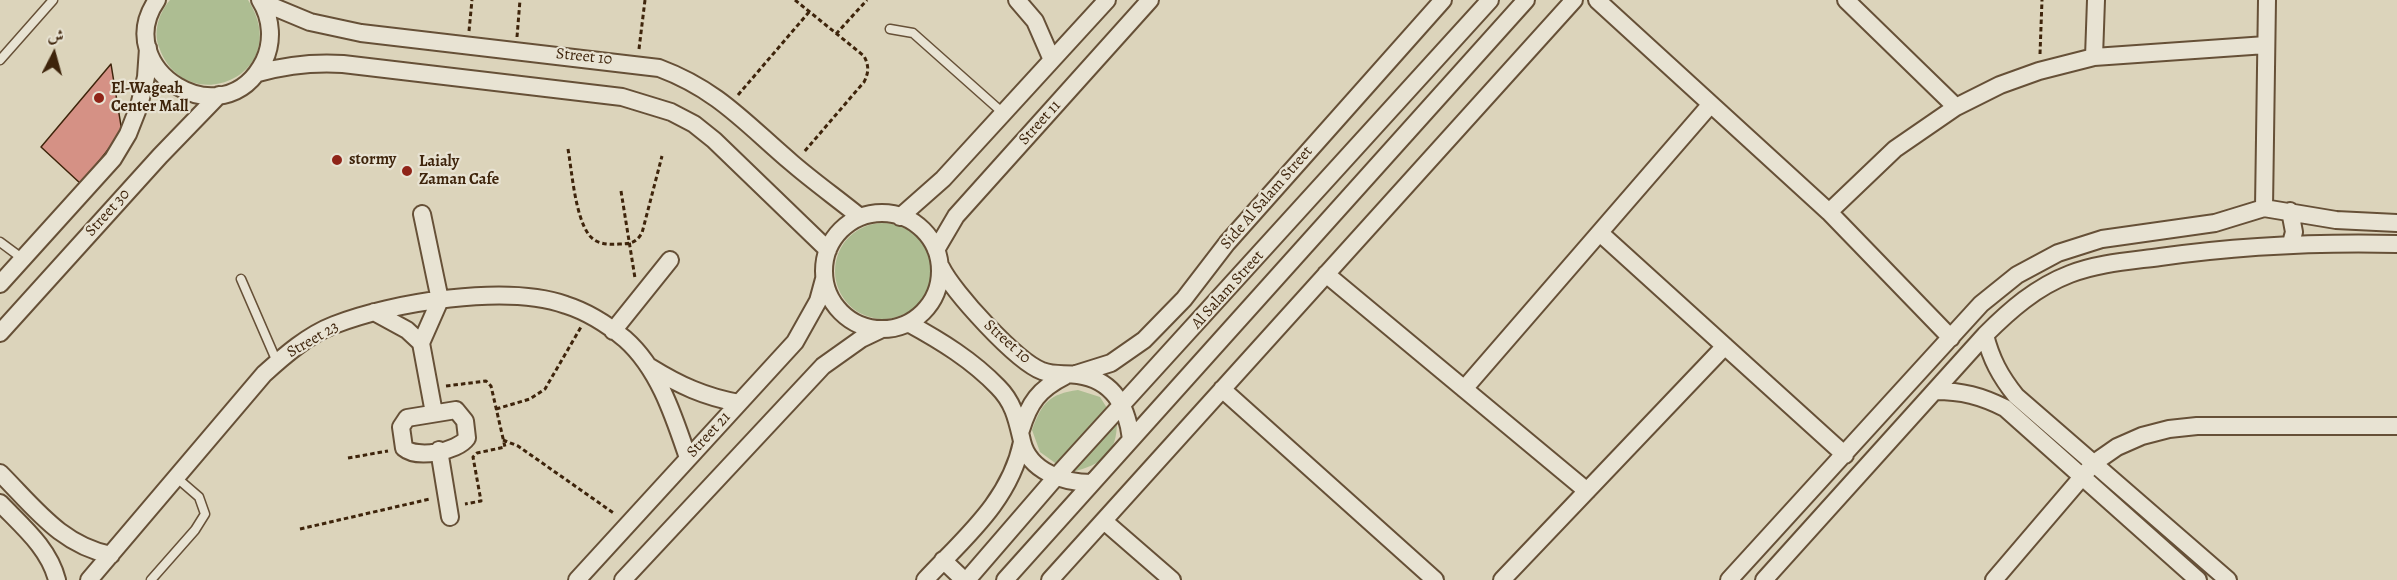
<!DOCTYPE html>
<html>
<head>
<meta charset="utf-8">
<style>
  body { margin:0 }
  #map { position:relative; width:2397px; height:580px; overflow:hidden; background:#dcd4bb; font-family:Alegreya,Amiri,serif }
  canvas { display:block }
  .north { position:absolute; left:24px; top:24px; width:60px; height:60px; -webkit-text-stroke:4px #e8e3d3; paint-order:stroke; rotate:6deg; font-size:16px; font-weight:700; line-height:24px; text-align:center; color:#3e240b }
  .north::after { content:''; display:block; margin:auto; width:21px; height:27px; background:#3e240b; clip-path:polygon(50% 0,100% 100%,50% 72%,0 100%) }
</style>
</head>
<body>
<div id="map">
<canvas width="2397" height="580"></canvas>
<div class="north">ش</div>
</div>
<script>
const ctx = document.querySelector('canvas').getContext('2d');
ctx.lineJoin = 'round';
function fillPath(path, color) {
  ctx.fillStyle = color;
  ctx.fill(path, 'evenodd');
}
function trace(path, color, width, dash) {
  ctx.strokeStyle = color;
  ctx.lineWidth = width;
  ctx.lineCap = dash ? 'butt' : 'round';
  ctx.setLineDash(dash || []);
  ctx.stroke(path);
}
function write(font, color, halo, rows, align = 'center') {
  ctx.font = font + ' Alegreya,serif';
  ctx.lineWidth = 4.5;
  ctx.setLineDash([]);
  ctx.textBaseline = 'middle';
  ctx.strokeStyle = halo;
  ctx.fillStyle = color;
  for (const [text, x, y, turn = 0] of rows) {
    ctx.save();
    ctx.translate(x, y);
    ctx.rotate((+turn || 0) * Math.PI / 180);
    ctx.textAlign = isNaN(turn) ? turn : align;
    if (halo) ctx.strokeText(text, 0, 0);
    ctx.fillText(text, 0, 0);
    ctx.restore();
  }
}
fillPath(new Path2D(`
  M170,0H248C296,76 184,121 159,47C153,31 159,13 170,0Z
  M835 271a48 48 0 1 1 96 0a48 48 0 1 1-96 0Z
  M1078,390L1100,397L1107,408L1058,465L1040,452L1032,430C1042,403 1049,394 1078,390Z
  M1117,421C1117,455 1102,464 1072,472Z`), '#adbd92');
const building = new Path2D(`
  M111,64L122,132L81,184L41,147Z`);
fillPath(building, '#d59185');
trace(building, '#3e240b', 1.5);
const lane = new Path2D(`
  M890,29L913,33L1003,113
  M0,60L53,0
  M0,242L23,259
  M241,279L277,362
  M151,580L195,530L205,514L199,497L177,478`);
const street = new Path2D(`
  M157,0C109,69 224,141 264,61C273,42 272,19 260,0
  M1017,0L1035,21L1052,60
  M1597,0L1829,212L1951,338
  M1846,0L1956,107
  M262,2L310,22L361,33L659,68C718,90 745,123 792,163C814,182 838,199 860,217
  M2094,57L2096,0
  M258,73C287,65 313,62 343,64L622,97L671,112L694,124L714,140L828,250
  M2264,208L2267,0
  M2290,211L2294,232L2291,243
  M1829,212L1895,149L1956,107L2000,85L2039,71L2094,57L2266,45
  M824 271a58 58 0 1 1 116 0a58 58 0 1 1-116 0Z
  M422,214L440,300L421,343L434,413
  M900,217L943,179L1107,0
  M1600,233L1845,455
  M936,250L956,216L1150,0
  M941,267C953,292 1016,361 1042,371C1054,376 1065,373 1078,375C1113,380 1127,406 1131,439
  M1326,274L1587,491
  M0,284L113,159L128,134L139,106L146,77L148,48
  M374,312L407,330L421,343
  M908,323C941,341 972,360 998,387C1014,403 1017,420 1022,441C1029,472 1065,483 1092,483
  M613,331L670,260
  M0,333L160,156L219,95
  M1985,335C1991,359 2000,376 2016,396L2228,580
  M650,367C679,385 705,397 739,403
  M1076,374L1111,363L1144,340L1184,299L1227,243L1443,0
  M1222,389L1435,580
  M1464,389L1711,104
  M1935,391C1962,391 1981,396 2005,408L2198,580
  M456,410L465,421L467,438C457,452 417,459 404,448L401,427L407,418Z
  M1021,430C1029,403 1039,389 1065,376
  M439,450L450,517
  M0,473C35,508 61,545 111,555
  M0,503C22,526 49,548 57,580
  M1104,521L1172,580
  M943,560L964,580
  M89,580L264,374C285,355 308,335 334,325C392,302 507,284 566,305C588,312 608,325 625,339C659,369 674,417 688,458
  M577,580L795,342L818,301L824,279
  M623,580L823,366L861,339L882,329
  M925,580C964,538 1010,501 1022,442
  M967,580L1056,477L1490,0
  M1005,580L1526,0
  M1050,580L1574,0
  M1502,580L1725,346
  M1729,580L1981,304L2017,275L2058,253L2102,239L2215,223L2264,208L2336,220L2397,223
  M1764,580L1985,335C2010,310 2036,287 2070,274C2098,263 2130,261 2160,257C2239,246 2316,242 2397,244
  M1994,580L2094,463L2117,447L2142,436L2169,429L2197,426H2397`);
trace(lane, '#665037', 11);
trace(street, '#665037', 20);
trace(new Path2D(`
  M795,0L864,56C869,66 869,72 864,82L804,152
  M469,31L472,0
  M836,34L867,0
  M517,37L520,0
  M639,49L645,0
  M2040,54L2042,0
  M738,95L809,12
  M568,149C572,172 575,216 589,235C596,244 608,245 619,244C630,244 636,243 642,233L662,156
  M621,191L635,278
  M446,386L486,381L491,386L505,447L477,453L473,457L481,501L465,504
  M496,409L530,399L545,389L581,327
  M503,440L518,446L615,514
  M348,458L388,451
  M300,529L430,499`), '#3e240b', 3, [4.5, 3]);
trace(lane, '#e8e3d3', 8);
trace(street, '#e8e3d3', 16);
for (const [x, y, r, color] of [
  [99,98,6,"#8f2418"],
  [337,160,6,"#8f2418"],
  [407,171,6,"#8f2418"]
]) {
  const dot = new Path2D();
  dot.arc(x, y, r, 0, 2 * Math.PI);
  ctx.fillStyle = color;
  ctx.fill(dot);
  trace(dot, '#e8e3d3', 2);
}
write('16px', '#3e240b', '#e8e3d3', [
  ["Street 10",584,57,6],
  ["Street 11",1040,123,-48],
  ["Side Al Salam Street",1267,198,-49],
  ["Street 30",108,213,-48],
  ["Al Salam Street",1228,290,-48],
  ["Street 23",313,340,-30],
  ["Street 10",1007,342,42],
  ["Street 21",709,435,-47]
]);
write('bold 16px', '#3e240b', '#e8e3d3', [
  ["El-Wageah",111,89],
  ["Center Mall",111,107],
  ["stormy",349,160],
  ["Laialy",419,162],
  ["Zaman Cafe",419,180]
], 'left');
</script>
</body>
</html>
